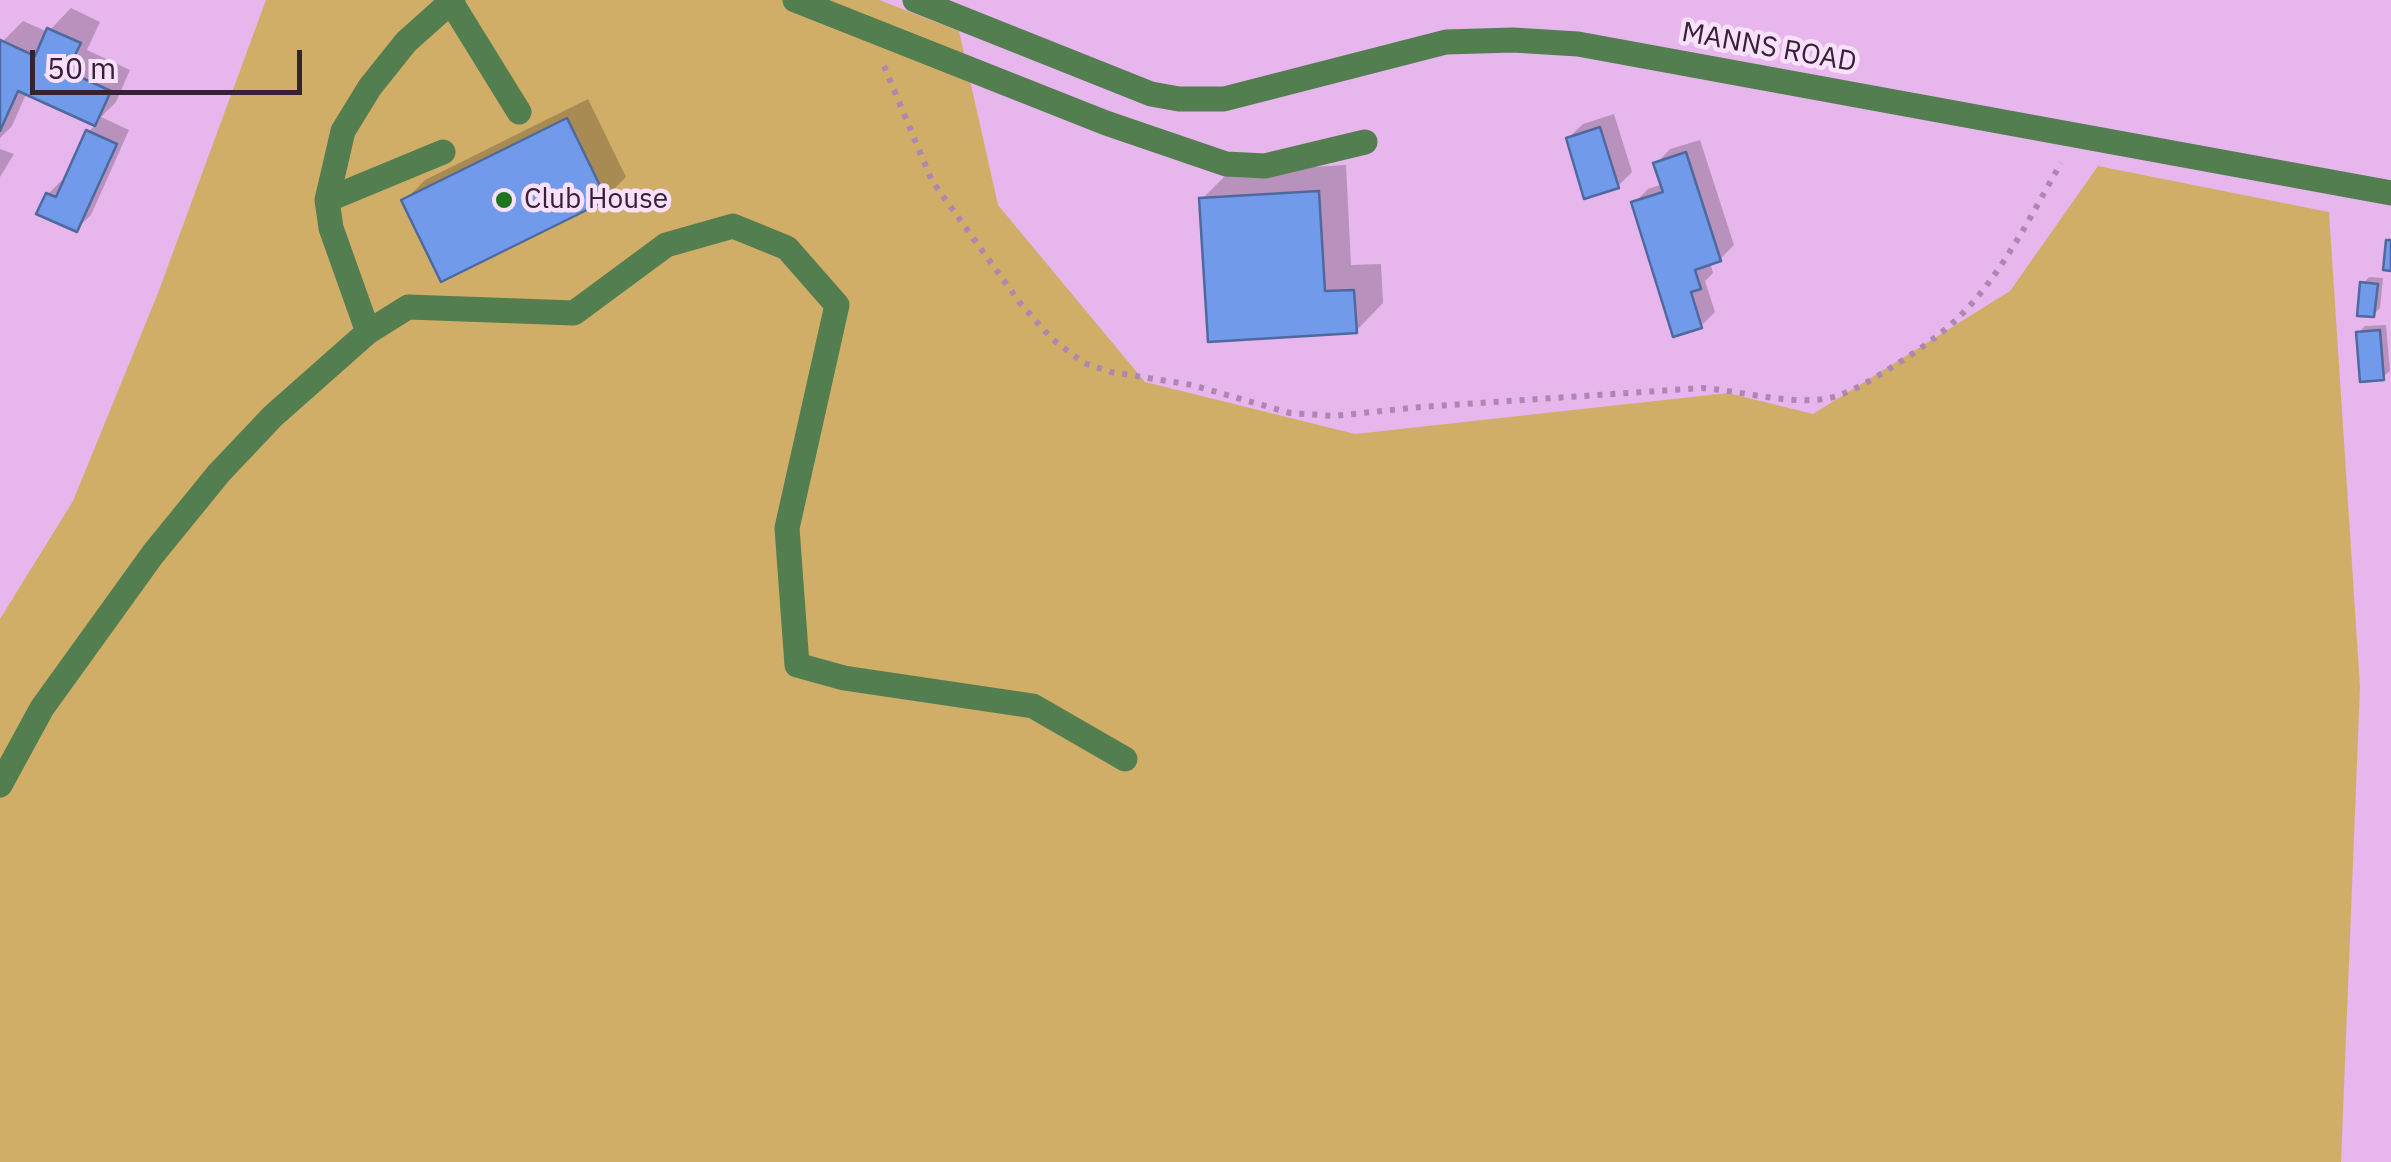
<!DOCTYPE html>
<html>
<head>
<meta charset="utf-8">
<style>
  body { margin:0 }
  #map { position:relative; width:2391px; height:1162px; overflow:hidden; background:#e6b6ec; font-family:"IBM Plex Sans",sans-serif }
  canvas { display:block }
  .scale { position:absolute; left:30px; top:50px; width:272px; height:45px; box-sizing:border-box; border:5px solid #352237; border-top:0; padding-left:12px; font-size:30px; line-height:35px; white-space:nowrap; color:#352237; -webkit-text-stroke:8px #f9e0fc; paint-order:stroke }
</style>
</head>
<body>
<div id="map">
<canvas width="2391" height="1162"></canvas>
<div class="scale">50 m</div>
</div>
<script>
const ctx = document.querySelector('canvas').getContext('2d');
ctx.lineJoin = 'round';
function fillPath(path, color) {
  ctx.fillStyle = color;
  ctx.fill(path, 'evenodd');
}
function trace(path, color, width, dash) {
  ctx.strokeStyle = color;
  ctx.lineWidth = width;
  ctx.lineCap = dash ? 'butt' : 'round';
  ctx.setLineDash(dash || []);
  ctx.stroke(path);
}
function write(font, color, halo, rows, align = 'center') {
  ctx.font = font + ' "IBM Plex Sans",sans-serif';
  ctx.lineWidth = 9;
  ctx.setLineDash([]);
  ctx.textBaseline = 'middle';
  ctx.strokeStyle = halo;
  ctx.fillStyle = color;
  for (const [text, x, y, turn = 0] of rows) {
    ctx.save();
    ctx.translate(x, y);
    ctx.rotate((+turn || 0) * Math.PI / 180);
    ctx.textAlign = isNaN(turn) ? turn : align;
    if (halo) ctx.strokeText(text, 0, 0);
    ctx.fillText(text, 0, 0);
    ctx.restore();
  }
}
fillPath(new Path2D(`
  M266,0H879L959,31L998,205L1145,382L1355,434L1728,393L1813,414L2010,291L2098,166L2329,212L2360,687L2341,1162H0V619L73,501L158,293Z`), '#d1ae68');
fillPath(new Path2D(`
  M71,8L100,22L87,50L130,70L116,102L101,117L129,130L91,215L76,229L48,194L62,180L66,182L88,132L97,124L27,92L12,126L0,138L2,42L23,21L48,32Z
  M588,99L626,177L605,198L404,201L425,180Z
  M1614,114L1632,172L1618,186L1568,138L1583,124Z
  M1700,140L1734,245L1720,259L1710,262L1713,273L1705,281L1715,312L1701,326L1634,203L1648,189L1663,184L1656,164L1670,149Z
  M0,149L14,154L0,177Z
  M1346,165L1351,265L1381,264L1383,303L1356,331L1202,199L1229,172Z
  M2369,277L2383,278L2380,308L2373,315L2363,284Z
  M2386,325L2390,371L2383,377L2358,333L2365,326Z`), '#0003');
const building = new Path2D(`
  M47,28L81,43L67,71L111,91L95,126L18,91L0,131V40L35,56Z
  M567,118L607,200L441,282L401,200Z
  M1600,127L1619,188L1584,199L1566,138Z
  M86,130L117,144L77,232L36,214L46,193L56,197Z
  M1686,152L1721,261L1695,270L1701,289L1691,292L1702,328L1673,337L1631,202L1663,192L1653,163Z
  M1319,191L1325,291L1354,290L1357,333L1208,342L1199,198Z
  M2386,240H2391V271L2383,270Z
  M2360,282L2378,284L2374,317L2357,316Z
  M2380,330L2384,380L2360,382L2356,332Z`);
fillPath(building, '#729aea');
trace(building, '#4e699e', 2.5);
trace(new Path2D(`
  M884,66L932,181L1020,303L1052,339L1084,363L1111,372L1192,385L1290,413L1334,416L1420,407L1702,388C1742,391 1784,404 1824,399C1845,396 1868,382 1886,371C1911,355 1939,337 1960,316C2003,273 2031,215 2061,163`), '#ad86b2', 6, [5, 8]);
trace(new Path2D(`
  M795,0L1106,123L1226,164L1265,166L1365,142
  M915,0L1151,94L1179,99H1224L1446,42L1513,40L1578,44L2391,193
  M451,2L519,112
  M327,200L443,152
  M368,332L331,228L327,200L343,131L370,87L406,42L453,0
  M0,785L42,708L153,554L219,473L273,416L368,332L408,307L574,313L666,245L733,226L787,248L837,305L787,528L797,665L844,678L1033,706L1125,759`), '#537e50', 25);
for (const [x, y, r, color] of [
  [504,200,10,"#1f7420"]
]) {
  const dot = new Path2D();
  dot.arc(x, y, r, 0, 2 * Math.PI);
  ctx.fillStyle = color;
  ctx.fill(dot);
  trace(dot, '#f9e0fc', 4);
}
write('28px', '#352237', '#f9e0fc', [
  ["MANNS ROAD",1769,48,10]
]);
write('28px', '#352237', '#f9e0fc', [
  ["Club House",524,200]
], 'left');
</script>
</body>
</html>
